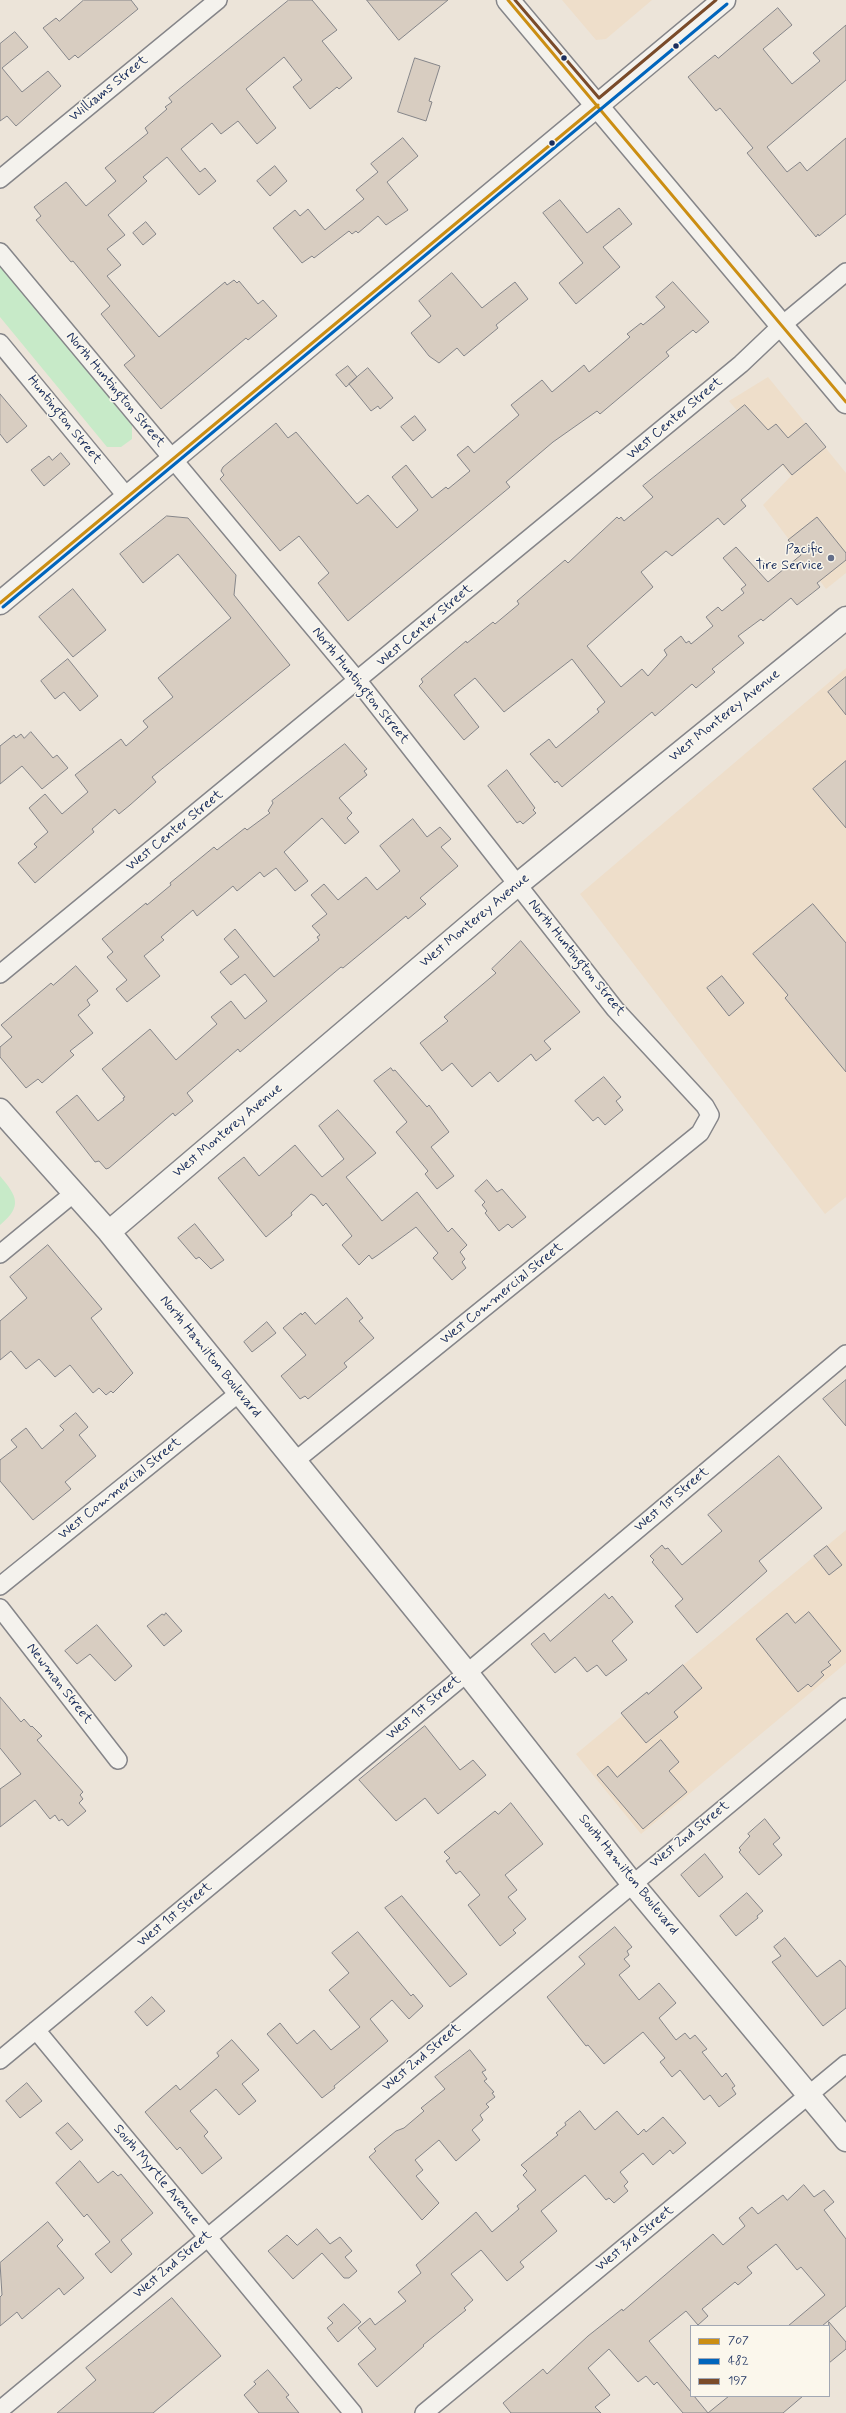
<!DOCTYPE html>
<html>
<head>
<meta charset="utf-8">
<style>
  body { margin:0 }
  #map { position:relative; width:846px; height:2413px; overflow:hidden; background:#ece4d9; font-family:Mynerve,sans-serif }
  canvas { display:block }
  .legend { position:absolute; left:690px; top:2325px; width:140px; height:72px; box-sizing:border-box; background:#fbf7ec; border:1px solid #a1a7b3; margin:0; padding:5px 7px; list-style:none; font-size:12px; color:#1b2f5e }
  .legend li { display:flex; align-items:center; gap:8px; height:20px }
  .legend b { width:20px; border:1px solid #a1a7b3 }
</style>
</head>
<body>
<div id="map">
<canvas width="846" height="2413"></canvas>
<ul class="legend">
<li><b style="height:5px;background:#cb8e13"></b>707</li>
<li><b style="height:5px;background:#0065bd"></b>482</li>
<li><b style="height:5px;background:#7a4b2a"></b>197</li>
</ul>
</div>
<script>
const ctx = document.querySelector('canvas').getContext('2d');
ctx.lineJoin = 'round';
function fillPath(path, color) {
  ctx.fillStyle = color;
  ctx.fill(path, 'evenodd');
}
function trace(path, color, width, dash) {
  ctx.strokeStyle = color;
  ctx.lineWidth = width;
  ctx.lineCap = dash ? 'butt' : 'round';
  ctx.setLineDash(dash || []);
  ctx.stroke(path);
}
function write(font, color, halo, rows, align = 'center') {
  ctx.font = font + ' Mynerve,sans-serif';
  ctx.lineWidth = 3;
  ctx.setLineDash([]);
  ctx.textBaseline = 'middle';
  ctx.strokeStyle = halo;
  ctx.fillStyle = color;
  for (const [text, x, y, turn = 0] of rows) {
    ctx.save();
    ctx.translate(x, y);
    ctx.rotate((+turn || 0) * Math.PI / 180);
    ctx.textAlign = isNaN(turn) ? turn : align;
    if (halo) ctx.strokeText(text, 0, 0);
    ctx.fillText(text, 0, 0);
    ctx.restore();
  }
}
fillPath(new Path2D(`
  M562,0H652L606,39L596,40Z
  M768,377L846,473V573L826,589L763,505L791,476L729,401Z
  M846,668V1197L825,1214L580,894Z
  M846,1530V1663L641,1834L576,1754Z`), '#eedeca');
fillPath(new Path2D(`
  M0,266L132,425V439L121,447H107L0,317Z
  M0,1176C17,1196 23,1206 0,1225Z`), '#c7eac8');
const building = new Path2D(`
  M84,0H131L138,9L78,58L75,55L69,60L43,28L56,18L59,21Z
  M289,0H312L337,30L322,41L352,78L339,89L337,87L310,109L293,87L302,80L284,57L246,89L276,128L257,144L238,121L221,134L212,123L181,149L200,172L205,168L216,181L199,195L167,157L143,177L147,181L108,215L125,235L107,249L121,265L107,276L159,337L225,282L227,285L234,280L237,283L239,281L258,304L263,300L277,316L248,340L246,338L161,409L124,365L135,356L101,314L110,306L73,261L71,262L36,220L41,216L34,207L66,182L86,206L116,181L105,168L148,133L145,128L167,109L165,107L172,102L169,98Z
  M367,0H448L399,40Z
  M778,8L792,25L763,49L792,84L820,61L813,53L846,25V80L767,147L787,172L800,162L807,171L846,138V214L819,236L818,234L816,237L747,153L753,148L720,108L716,111L688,77L715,55L718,58Z
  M15,32L28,47L2,68L22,92L48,71L61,86L16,126L7,116L0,121V44Z
  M415,58L440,66L429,101L432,102L426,121L398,112Z
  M403,138L418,156L387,182L408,210L386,225L378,216L358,233L356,231L352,234L349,231L314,258L312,256L302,263L273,228L295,210L300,216L308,209L325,230L364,199L356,190L378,172L371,164Z
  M275,166L287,181L270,196L257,181Z
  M560,200L587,233L619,208L632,224L603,247L620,267L576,304L559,283L583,263L543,213Z
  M146,222L156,234L143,245L133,233Z
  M452,273L482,308L515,282L528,299L496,325L498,328L464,356L457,348L439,363L429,356L411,333L431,316L419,301Z
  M673,282L709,322L696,333L693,330L666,352L669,356L600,414L597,411L553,442L506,482L510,487L348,621L318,583L329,573L299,536L280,551L220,479L224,475L221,471L223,467L276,423L288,438L296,432L357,504L368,495L397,528L418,510L392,477L406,465L432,498L446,487L448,489L470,471L457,455L468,446L474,453L519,415L511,405L542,380L552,392L584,365L589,372L630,337L627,334L641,323L643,325L665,307L656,297Z
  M348,366L357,377L346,387L336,375Z
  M368,368L393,398L380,409L378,406L371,411L349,384Z
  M0,394L27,426L7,443L0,434Z
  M745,405L768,430L776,424L788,438L806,423L826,447L792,475L783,464L741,500L746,506L724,525L718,518L672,556L666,551L641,572L653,587L587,646L621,687L642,669L648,676L667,655L664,650L681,636L686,643L689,641L691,644L713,626L706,617L718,607L722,611L744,593L741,589L746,585L723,558L736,547L768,582L801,555L788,540L817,517L846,553V560L817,583L820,587L806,598L797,605L791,598L763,621L761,619L738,636L744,643L712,669L715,672L696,688L692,684L655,716L652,712L562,787L557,781L555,783L530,754L549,739L556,748L599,712L597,709L605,702L572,659L504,712L475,678L454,695L479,727L464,740L419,686L423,682L421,679L466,641L467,643L493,622L495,624L519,604L517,601L565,560L568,563L617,517L619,519L621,517L624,521L653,497L643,486Z
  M415,416L426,430L413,441L401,427Z
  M61,453L70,464L44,486L31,470L49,456L52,460Z
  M167,516L188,518L236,575L234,595L290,665L152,777L156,782L130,805L119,814L115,809L92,829L94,832L35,883L18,863L37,847L34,844L48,832L29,808L45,794L62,814L88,792L75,775L121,739L126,746L148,727L143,721L173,697L158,678L231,618L178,554L143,583L120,554Z
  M73,589L106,630L73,657L39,617Z
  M68,659L98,696L80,711L64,692L55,699L41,681Z
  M846,677V715L828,692Z
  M31,732L53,758L57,755L68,768L42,789L22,766L0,784V746L14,735L16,738L21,734L24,738Z
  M345,744L367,769L364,771L367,775L339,798L352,813L347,818L359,832L345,844L322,818L284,852L308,881L295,891L276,868L264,877L260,872L237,891L233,886L197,916L193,910L161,937L164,940L144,956L160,976L127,1002L116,989L127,980L107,957L113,952L102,939L146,903L147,905L171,885L170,883L214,847L217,850L245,828L247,830L270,813L268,811L273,803L272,801Z
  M846,761V828L813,789Z
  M507,770L535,808L533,810L536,813L523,824L520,821L517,823L488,786Z
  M413,819L427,837L440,827L451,839L441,847L458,866L420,898L426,904L408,919L406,916L343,968L341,967L240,1052L238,1049L187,1093L193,1101L175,1116L173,1113L109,1168L106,1169L99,1161L95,1162L56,1112L77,1095L98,1121L124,1100L123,1098L125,1097L102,1069L150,1029L176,1060L217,1024L211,1017L231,1001L245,1019L267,1001L245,974L231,985L220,972L239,957L224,939L235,929L274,977L319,940L317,937L320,935L312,926L327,914L311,895L324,884L338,900L366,877L377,890L400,871L380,846Z
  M813,904L846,943V1072L785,998L788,995L753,954Z
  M521,941L580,1012L544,1041L551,1049L536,1061L531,1054L498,1082L490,1072L472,1087L452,1063L442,1071L420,1043L448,1021L444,1017L496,973L492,969Z
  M76,966L98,991L87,1000L90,1005L78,1015L93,1033L70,1051L74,1055L42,1083L38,1079L26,1088L0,1057V1047L12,1037L1,1025L51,983L53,985Z
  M722,976L744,1003L729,1016L707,988Z
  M391,1068L393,1071L395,1070L427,1107L429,1105L449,1132L431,1147L454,1176L437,1189L425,1174L428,1171L396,1132L407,1122L374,1081Z
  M604,1077L621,1097L616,1101L623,1110L605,1125L598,1117L593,1121L575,1101Z
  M338,1110L376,1153L346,1177L382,1221L417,1192L448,1232L452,1228L467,1245L460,1252L465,1259L462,1262L466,1268L452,1280L433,1258L438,1253L416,1227L378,1255L372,1259L369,1255L359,1265L342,1245L352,1236L326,1203L323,1206L315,1196L311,1194L291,1213L292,1215L266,1237L218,1178L244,1157L259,1176L295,1145L322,1177L344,1159L319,1126Z
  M487,1180L497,1192L502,1189L526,1217L512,1228L508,1224L499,1231L485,1213L487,1211L482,1205L485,1202L475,1191Z
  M195,1224L224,1260L211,1269L199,1257L196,1259L178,1238Z
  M48,1245L102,1309L91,1318L133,1373L113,1393L111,1391L106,1395L99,1388L93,1393L70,1365L55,1377L39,1359L26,1369L11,1351L0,1360V1321L27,1298L10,1277Z
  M347,1298L363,1318L359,1321L374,1338L344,1363L347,1367L308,1399L305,1396L300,1399L281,1376L306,1355L283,1328L301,1313L302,1315L305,1312L315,1324Z
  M267,1322L276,1333L252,1352L244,1342Z
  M846,1380V1426L823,1399Z
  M76,1413L88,1427L79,1435L96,1456L65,1482L71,1489L33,1520L0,1481V1460L17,1447L11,1440L26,1428L42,1449L64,1430L60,1426Z
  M779,1456L822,1508L759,1561L767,1571L697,1633L675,1606L683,1599L652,1562L654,1560L650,1556L662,1545L665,1549L668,1548L682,1565L722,1531L708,1515Z
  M827,1546L842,1565L829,1575L814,1556Z
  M605,1594L609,1599L612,1596L633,1622L612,1641L627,1660L606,1676L597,1665L587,1672L575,1657L555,1673L531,1644L544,1633L550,1641Z
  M809,1612L841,1651L828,1662L831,1665L821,1672L824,1675L811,1687L808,1684L798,1692L756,1639L787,1613L795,1623Z
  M166,1613L182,1631L164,1646L147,1626L162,1614L164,1615Z
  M97,1625L132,1666L115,1681L90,1654L77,1664L65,1651Z
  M683,1665L702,1688L674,1712L678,1717L646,1743L621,1713L647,1692L648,1694Z
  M0,1697L21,1722L24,1719L31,1727L32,1726L42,1736L37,1740L83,1792L80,1795L83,1799L79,1803L86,1811L68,1826L62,1819L59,1821L55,1815L50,1819L35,1800L0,1827V1789L21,1774L0,1748Z
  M425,1726L460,1770L473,1760L486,1775L438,1814L425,1798L396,1821L359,1780Z
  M661,1740L679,1762L669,1771L687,1792L643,1829L597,1775L608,1766L617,1777Z
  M511,1803L543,1844L505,1875L517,1890L508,1897L526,1919L513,1930L516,1933L500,1946L468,1905L480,1895L460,1871L456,1874L446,1861L450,1858L444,1852L495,1811L498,1814Z
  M765,1819L780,1838L773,1844L782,1855L759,1875L739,1852L741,1850L739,1848L750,1836L748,1834Z
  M705,1854L723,1877L699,1897L681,1875Z
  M747,1893L763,1911L757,1916L758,1918L736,1936L720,1916Z
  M402,1896L467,1974L450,1987L385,1908Z
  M615,1927L632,1947L627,1951L629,1955L624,1959L630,1966L619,1975L639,2000L659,1983L676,2003L659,2018L676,2040L685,2033L690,2039L695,2035L707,2049L702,2052L722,2077L726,2073L735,2086L732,2088L736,2094L719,2107L710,2095L704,2100L680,2070L672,2077L660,2062L665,2058L643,2032L604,2064L588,2045L586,2046L547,1997L585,1964L579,1957Z
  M358,1932L411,1996L413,1994L423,2006L409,2019L392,2000L370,2019L388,2041L334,2086L335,2088L322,2098L267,2034L280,2023L297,2044L314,2030L331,2050L360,2027L329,1990L349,1973L332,1953Z
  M785,1938L817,1977L840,1960L846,1967V2008L823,2026L772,1962L781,1956L774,1947Z
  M152,1997L165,2011L147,2026L135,2012Z
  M232,2040L259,2070L242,2084L256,2101L239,2115L216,2089L190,2111L208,2132L204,2136L222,2158L202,2174L180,2147L177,2150L145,2112L176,2085L180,2090L219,2056L217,2053Z
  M470,2050L486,2070L482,2072L487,2079L484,2081L494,2092L492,2093L495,2097L486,2104L489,2107L480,2115L483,2120L472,2130L480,2140L456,2161L439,2140L415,2160L423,2170L416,2176L439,2203L422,2220L369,2157L376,2151L374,2149L396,2131L404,2128L424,2111L421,2108L445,2089L435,2077Z
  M27,2083L42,2101L20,2118L6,2101Z
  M580,2111L595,2130L617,2111L638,2135L644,2129L646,2132L663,2117L686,2143L673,2154L670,2150L653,2165L643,2153L620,2172L628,2182L624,2186L628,2191L614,2203L609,2198L606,2200L585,2175L541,2211L557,2231L520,2262L524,2267L507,2281L481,2250L451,2274L473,2300L464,2308L466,2310L423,2345L424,2346L377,2387L358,2364L376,2349L358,2328L370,2318L375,2325L406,2301L398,2292L421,2273L416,2265L476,2212L492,2232L519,2209L517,2206L536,2190L523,2175L527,2171L521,2165L558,2135L556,2133L566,2125L565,2123Z
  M68,2123L83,2140L71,2150L56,2133Z
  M80,2161L98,2183L113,2171L118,2176L121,2174L153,2213L121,2240L132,2254L111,2273L95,2254L110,2242L87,2214L84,2217L56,2183Z
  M804,2185L814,2197L824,2190L834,2202L824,2210L846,2239V2306L822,2326H788L825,2295L801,2267L797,2270L776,2244L747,2267L752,2273L738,2285L735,2282L702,2309L708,2316L698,2325L686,2311L649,2341L691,2392V2396H694L708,2413L729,2396H803L783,2413H683L657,2382L654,2385L646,2376L638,2382L609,2349L588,2368L610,2395L595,2407L601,2413H511L503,2403L543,2369L547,2374L588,2336L622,2309L623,2311L713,2234L723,2245L745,2226L739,2218L752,2207L758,2214L783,2195L787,2200Z
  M48,2222L63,2240L57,2246L84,2278L64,2295L59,2288L22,2319L17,2312L0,2326V2297L2,2295L0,2263Z
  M317,2229L330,2244L340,2237L352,2251L345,2257L357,2271L349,2278H344L322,2253L293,2279L268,2251L287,2235L297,2245Z
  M172,2298L221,2356L153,2413H57L96,2380L86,2368Z
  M344,2304L361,2322L338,2342L327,2328L333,2323L328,2318Z
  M829,2322L846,2342V2349L829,2363Z
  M268,2370L289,2395L286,2397L299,2413H259L244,2395L256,2384L254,2382Z`);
fillPath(building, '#d8cdc1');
trace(building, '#858589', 1);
const street = new Path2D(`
  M0,179L218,0
  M0,252L358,681L615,1009L705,1106L710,1115L700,1133L295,1461
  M0,343L128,498
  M0,974L741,364L781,326L846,272
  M0,1254L74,1193
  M0,1586L239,1393
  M0,1608L118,1760
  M36,2030L353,2413
  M0,2060L467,1673L846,1354
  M0,2410L846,1707
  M424,2413L846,2064`);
const secondary = new Path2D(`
  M508,0L846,402
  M0,1110L109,1232L467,1673L632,1883L846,2140
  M109,1232L517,885L846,618`);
const primary = new Path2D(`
  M0,603L724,0`);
trace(street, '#858589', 20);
trace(secondary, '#858589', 25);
trace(primary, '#858589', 25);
trace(street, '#f4f2ed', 17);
trace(secondary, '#f4f2ed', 22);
trace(primary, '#f4f2ed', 22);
trace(new Path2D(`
  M508,0L846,402
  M0,603L598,105`), '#cb8e13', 3);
trace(new Path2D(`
  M3,607L727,4`), '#0065bd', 3);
trace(new Path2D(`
  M515,0L599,98L716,0`), '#7a4b2a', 3);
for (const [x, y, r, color] of [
  [676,46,3.5,"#1b2f5e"],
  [564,58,3.5,"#1b2f5e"],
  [552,143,3.5,"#1b2f5e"],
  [831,558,4,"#646e89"]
]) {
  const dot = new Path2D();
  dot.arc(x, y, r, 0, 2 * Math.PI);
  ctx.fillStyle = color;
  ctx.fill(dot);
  trace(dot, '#fbf7ec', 1.5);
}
write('14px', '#1b2f5e', '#fbf7ec', [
  ["Williams Street",109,89,-39],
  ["North Huntington Street",115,390,50],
  ["West Center Street",675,419,-40],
  ["Huntington Street",64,420,51],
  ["West Center Street",425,626,-40],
  ["North Huntington Street",360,686,51],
  ["West Monterey Avenue",725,716,-39],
  ["West Center Street",175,831,-39],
  ["West Monterey Avenue",475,921,-40],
  ["North Huntington Street",576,958,51],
  ["West Monterey Avenue",228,1131,-40],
  ["West Commercial Street",502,1294,-39],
  ["North Hamilton Boulevard",210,1357,51],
  ["West Commercial Street",120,1489,-39],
  ["West 1st Street",672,1500,-40],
  ["Newman Street",59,1684,52],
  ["West 1st Street",424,1708,-40],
  ["West 2nd Street",690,1835,-39],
  ["South Hamilton Boulevard",628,1875,51],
  ["West 1st Street",175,1915,-40],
  ["West 2nd Street",422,2058,-40],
  ["South Myrtle Avenue",156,2175,50],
  ["West 3rd Street",635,2239,-39],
  ["West 2nd Street",173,2265,-40]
]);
write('14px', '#1b2f5e', '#fbf7ec', [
  ["Pacific",823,550],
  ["Tire Service",823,566]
], 'right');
</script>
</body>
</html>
